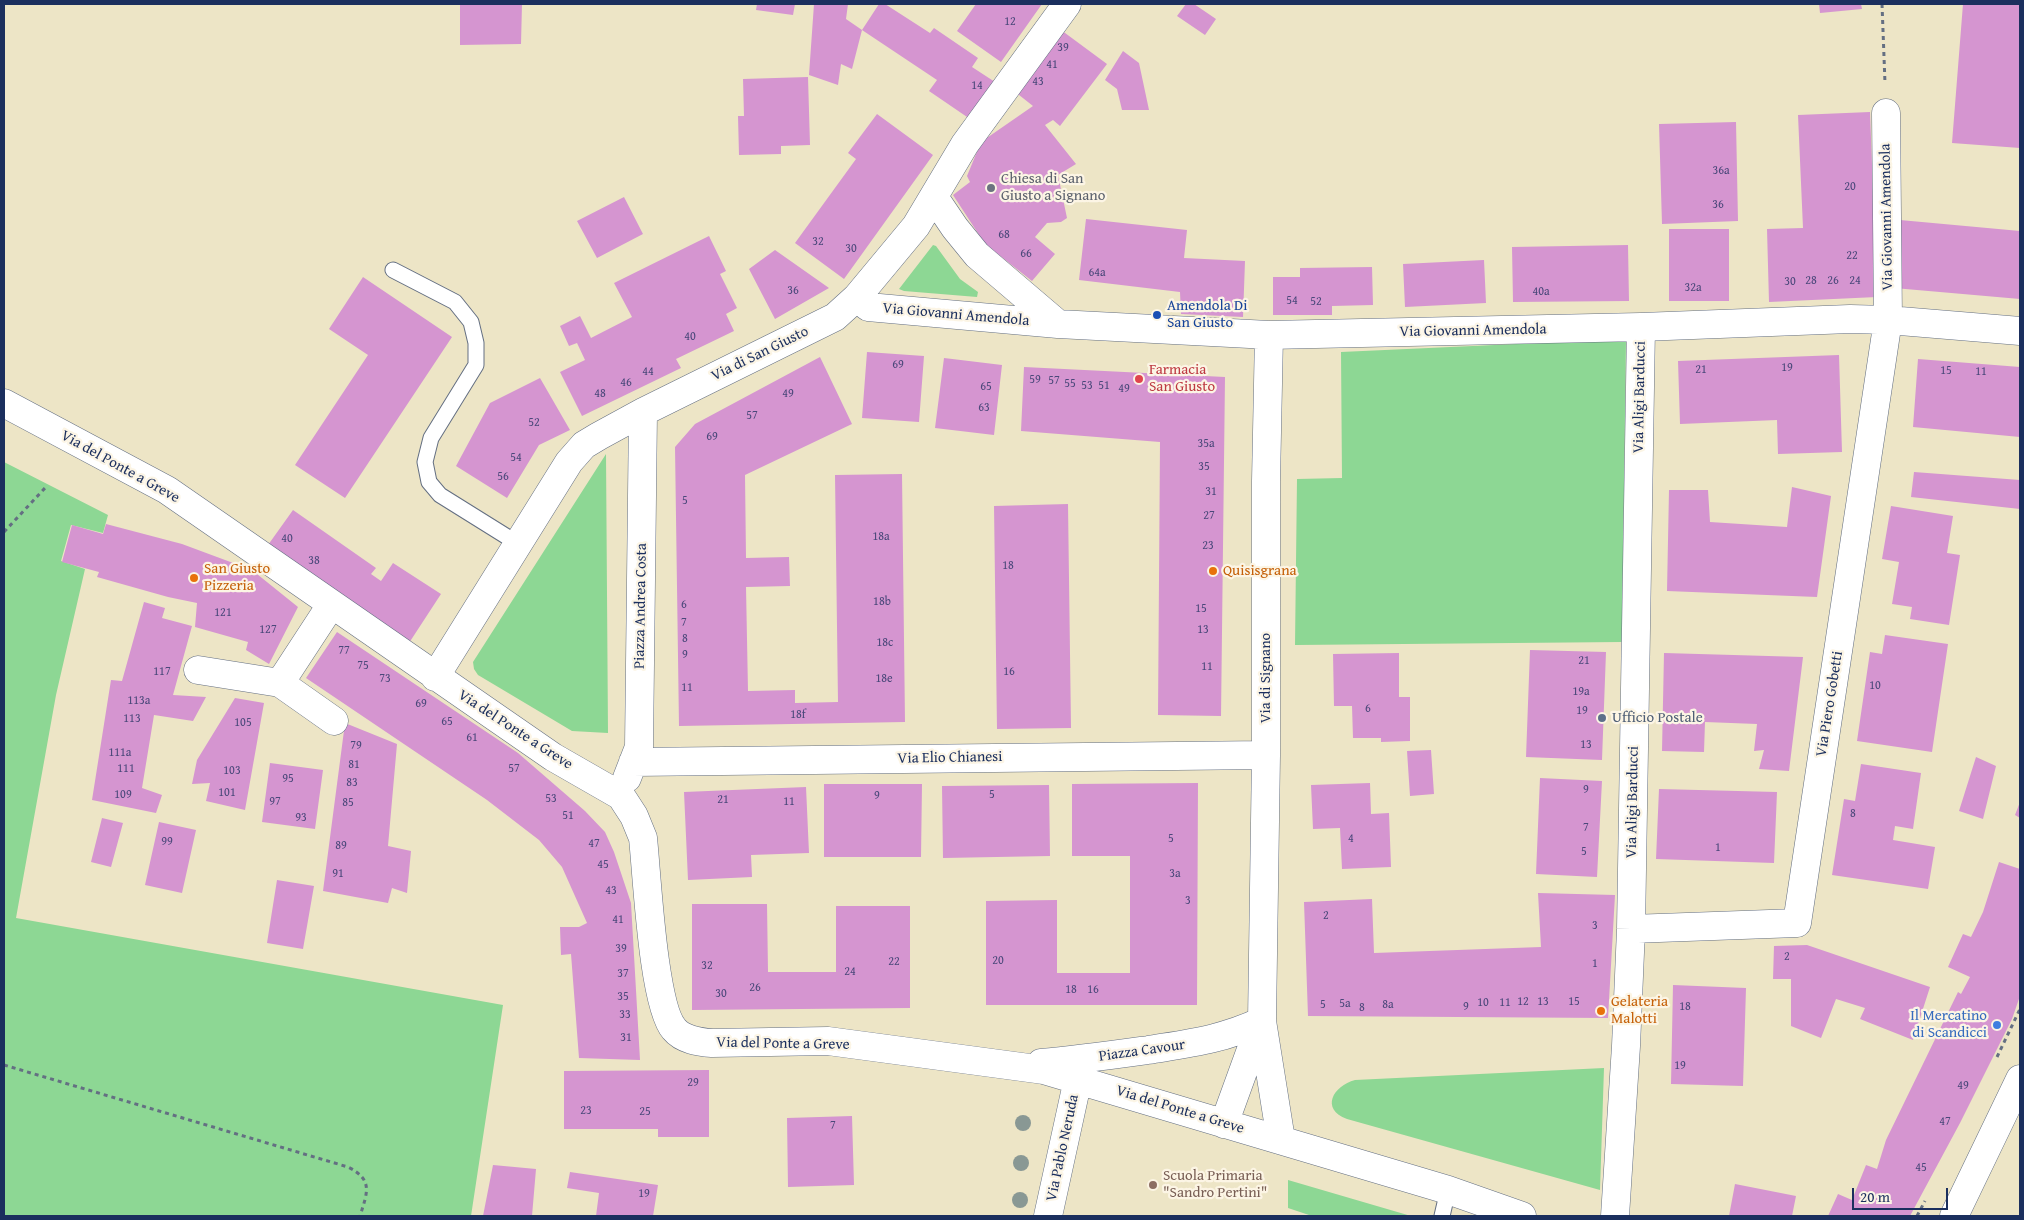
<!DOCTYPE html>
<html>
<head>
<meta charset="utf-8">
<style>
  body { margin:0 }
  #map { position:relative; width:2024px; height:1220px; overflow:hidden; background:#ede5c6; font-family:"Gentium Book Plus",serif }
  canvas { display:block }
  .frame { position:absolute; inset:0; border:5px solid #1b2f5e; pointer-events:none }
  .scale { position:absolute; left:1852px; top:1188px; width:96px; height:22px; box-sizing:border-box; border:2px solid #1b2f5e; border-top:0; padding-left:6px; font-size:15px; line-height:18px; white-space:nowrap; color:#1b2f5e; -webkit-text-stroke:4px #fcf5e5; paint-order:stroke }
</style>
</head>
<body>
<div id="map">
<canvas width="2024" height="1220"></canvas>
<div class="frame"></div>
<div class="scale">20 m</div>
</div>
<script>
const ctx = document.querySelector('canvas').getContext('2d');
ctx.lineJoin = 'round';
function fillPath(path, color) {
  ctx.fillStyle = color;
  ctx.fill(path, 'evenodd');
}
function trace(path, color, width, dash) {
  ctx.strokeStyle = color;
  ctx.lineWidth = width;
  ctx.lineCap = dash ? 'butt' : 'round';
  ctx.setLineDash(dash || []);
  ctx.stroke(path);
}
function write(font, color, halo, rows, align = 'center') {
  ctx.font = font + ' "Gentium Book Plus",serif';
  ctx.lineWidth = 4.5;
  ctx.setLineDash([]);
  ctx.textBaseline = 'middle';
  ctx.strokeStyle = halo;
  ctx.fillStyle = color;
  for (const [text, x, y, turn = 0] of rows) {
    ctx.save();
    ctx.translate(x, y);
    ctx.rotate((+turn || 0) * Math.PI / 180);
    ctx.textAlign = isNaN(turn) ? turn : align;
    if (halo) ctx.strokeText(text, 0, 0);
    ctx.fillText(text, 0, 0);
    ctx.restore();
  }
}
fillPath(new Path2D(`
  M933,245L936,246L960,279L978,292L977,297L904,291L899,289Z
  M1626,339L1622,642L1295,645L1297,479L1342,478L1341,352Z
  M606,454L608,733L572,731L478,675L474,669L473,662Z
  M4,462L108,515L103,533L71,525L61,561L85,569L56,695L16,918L503,1005L471,1216H4Z
  M1604,1068L1600,1190L1347,1119C1320,1109 1333,1086 1355,1080Z
  M1288,1180L1411,1216H1312L1288,1208Z`), '#8dd794');
fillPath(new Path2D(`
  M460,4H522L521,44L460,45Z
  M757,4H795L793,15L756,10Z
  M814,4H848L846,19L862,30L879,4H885L930,33L934,28L978,58L972,67L995,82L970,119L929,91L937,80L862,30L852,69L841,64L838,85L809,75Z
  M976,4H1042L1001,62L957,31Z
  M1186,4H1194L1216,19L1205,35L1177,16Z
  M1819,4H1861L1862,9L1820,13Z
  M1963,4H2020V148L1952,143Z
  M1061,30L1107,64L1060,126L1053,120L1045,125L1076,164L1058,175L1067,218L1061,222L1047,223L1035,237L1055,254L1032,281L985,244L953,195L970,182L967,176L981,142L1033,106L1014,91Z
  M1123,51L1139,63L1149,110H1122L1117,89L1105,80Z
  M808,77L810,145L781,146V154L739,155L738,116H744L743,79Z
  M1870,112L1877,297L1769,302L1767,229L1803,228L1798,115Z
  M877,114L933,155L844,279L795,243L856,159L848,153Z
  M1736,122L1738,221L1662,224L1659,124Z
  M624,197L643,234L597,258L577,221Z
  M1086,219L1187,230L1184,258L1245,261L1243,317L1181,314L1180,292L1079,280Z
  M1900,220L2020,231V299L1894,288Z
  M1669,229H1729V301H1669Z
  M709,236L726,271L720,274L737,308L726,314L734,331L676,359L681,368L582,416L560,372L585,360L577,343L569,346L560,326L580,316L591,338L632,317L614,283Z
  M1628,245L1629,301L1513,302L1512,247Z
  M775,250L829,288L775,319L749,269Z
  M1484,260L1486,303L1405,307L1403,264Z
  M1372,267L1373,305L1332,306V315H1273V277H1300V268Z
  M363,277L452,337L345,498L295,465L368,355L329,329Z
  M867,352L924,356L919,422L862,418Z
  M1839,355L1842,452L1778,454L1777,420L1680,424L1678,361Z
  M820,357L852,424L745,475L746,558L789,557L790,586L746,587L748,691L795,690V703L838,702L835,475L902,474L905,722L679,726L675,447L695,424Z
  M944,358L1002,365L994,435L935,428Z
  M1918,359L2020,367V437L1913,427Z
  M1024,367L1225,377L1221,716L1158,715L1160,442L1021,431Z
  M540,378L570,430L539,445L507,498L456,466L490,403Z
  M1914,472L2020,480V509L1911,497Z
  M1792,487L1831,496L1817,597L1667,591L1669,490H1708L1710,522L1787,527Z
  M1068,504L1071,728L997,729L994,506Z
  M1891,506L1953,516L1947,553L1960,555L1949,625L1910,619L1912,607L1892,604L1899,562L1882,559Z
  M293,510L376,568L371,574L381,581L393,563L441,594L409,643L268,545Z
  M106,524L182,544L252,570L298,607L269,664L246,650L248,642L195,627L197,603L168,597L97,577L99,572L62,562L72,525L103,534Z
  M144,602L165,608L162,618L192,626L173,695L206,697L193,721L154,715L142,788L162,795L156,813L92,800L111,680L122,681Z
  M337,632L518,753L585,811L605,832L614,852L631,903L640,1060L579,1058L571,954L561,955L560,927H579L587,923L562,867L539,840L487,800L306,678Z
  M1885,635L1948,644L1932,752L1857,741L1870,652L1882,654Z
  M1530,650L1606,652L1602,760L1526,757Z
  M1399,653V697H1410V741L1381,742V738H1353L1352,706H1334L1333,654Z
  M1664,653L1803,657L1789,771L1759,769L1764,750L1754,751L1757,724L1705,722L1704,752L1662,751Z
  M235,698L264,703L245,810L206,801L210,783L192,784L197,760Z
  M345,723L397,744L388,846L411,851L407,893L392,888L388,903L323,891Z
  M1431,750L1434,794L1410,796L1407,751Z
  M1976,757L1996,766L1983,819L1959,811Z
  M270,763L323,770L315,829L262,822Z
  M1861,764L1921,773L1913,829L1895,826L1893,840L1935,847L1928,889L1832,875L1844,799L1855,801Z
  M1540,778L1602,781L1597,877L1536,874Z
  M1198,783L1197,1005H986V901L1057,900V973H1130V856H1072V784Z
  M1370,783L1371,814L1389,813L1391,867L1342,869L1340,828L1313,829L1311,785Z
  M824,784H922L921,857H824Z
  M1049,785L1050,856L943,858L942,786Z
  M806,787L809,853L751,855L752,877L688,880L684,792Z
  M1659,789L1777,792L1774,863L1656,859Z
  M2020,802V818L2015,815Z
  M102,818L123,823L111,867L91,862Z
  M159,822L196,830L182,893L145,885Z
  M1999,862L2020,869V996L2012,1019L1960,1123L1910,1216L1892,1215V1216H1828L1838,1194L1852,1200L1866,1165L1877,1169L1886,1140L1958,992L1961,994L1970,977L1948,967L1963,934L1971,937L1983,912Z
  M277,880L314,886L303,949L267,943Z
  M1538,893L1615,895L1608,1018L1308,1016L1304,902L1372,899L1374,953L1541,947Z
  M692,904H767L768,972H836V906H910V1008L692,1010Z
  M1807,945L1930,987L1913,1040L1860,1019L1865,1008L1836,999L1821,1038L1791,1026V979H1773L1774,946Z
  M1673,985L1746,988L1743,1086L1671,1084Z
  M709,1070V1137H658V1129H564V1071Z
  M852,1116L854,1185L788,1187L787,1118Z
  M493,1165L536,1169L532,1216H483Z
  M570,1172L658,1185L653,1216H596L599,1193L567,1188Z
  M1735,1184L1796,1196L1792,1216H1729Z`), '#d595d0');
const lane = new Path2D(`
  M393,270L455,302L471,322L476,343V365L431,438L425,462L429,482L440,495L517,543
  M1442,1216L1448,1190`);
const street = new Path2D(`
  M934,197L955,228L977,255L1058,324
  M857,297L868,307L1058,324L1269,335L1641,327L1850,319L1888,320L2020,331
  M1269,335L1266,481V755L1262,1021L1281,1140
  M4,403L167,490L553,757L621,796L634,816L643,838C647,875 653,1005 674,1029C683,1040 699,1042 712,1043L828,1041L1044,1070L1448,1190L1522,1216
  M331,605L280,683L334,721
  M198,670L280,683
  M435,677L569,462L584,445L599,436L643,412L835,317L857,297L916,226L965,144L1067,4
  M633,762L1266,755
  M627,778L639,747L643,412
  M1631,929L1797,923L1888,320L1886,113
  M1041,1063C1077,1060 1112,1055 1148,1050C1191,1043 1221,1040 1262,1021
  M1224,1124L1261,1022
  M1048,1216L1078,1079
  M1615,1216L1626,1046L1631,929L1641,327`);
const secondary = new Path2D(`
  M1954,1216L2020,1079`);
trace(lane, '#646f82', 17);
trace(street, '#646f82', 29);
trace(secondary, '#646f82', 29);
trace(new Path2D(`
  M1882,4L1885,83
  M4,532L45,488
  M1997,1057L2020,1009
  M4,1065L348,1167C374,1180 367,1193 360,1216
  M1917,1216L1925,1201`), '#646f82', 3, [4, 4]);
trace(lane, '#fff', 15);
trace(street, '#fff', 28);
trace(secondary, '#fff', 28);
ctx.fillStyle = '#899894';
for (const [x, y] of [
  [1023,1123],
  [1021,1163],
  [1020,1200]
]) {
  ctx.beginPath();
  ctx.arc(x, y, 8, 0, 2 * Math.PI);
  ctx.fill();
}
for (const [x, y, r, color] of [
  [991,188,5,"#6b7280"],
  [1157,315,5,"#1a4fb4"],
  [1139,379,5,"#e0444e"],
  [1213,571,5,"#e8710a"],
  [194,578,5,"#e8710a"],
  [1602,718,5,"#5c6f8a"],
  [1601,1011,5,"#e8710a"],
  [1997,1025,5,"#3f7fe0"],
  [1153,1185,5,"#8d6e63"]
]) {
  const dot = new Path2D();
  dot.arc(x, y, r, 0, 2 * Math.PI);
  ctx.fillStyle = color;
  ctx.fill(dot);
  trace(dot, '#fcf5e5', 2);
}
write('12px', '#4a487a', null, [
  ["12",1010,22],
  ["39",1063,48],
  ["41",1052,65],
  ["43",1038,82],
  ["14",977,86],
  ["36a",1721,171],
  ["20",1850,187],
  ["36",1718,205],
  ["68",1004,235],
  ["32",818,242],
  ["30",851,249],
  ["66",1026,254],
  ["22",1852,256],
  ["64a",1097,273],
  ["28",1811,281],
  ["26",1833,281],
  ["24",1855,281],
  ["30",1790,282],
  ["32a",1693,288],
  ["36",793,291],
  ["40a",1541,292],
  ["54",1292,301],
  ["52",1316,302],
  ["40",690,337],
  ["69",898,365],
  ["19",1787,368],
  ["21",1701,370],
  ["15",1946,371],
  ["44",648,372],
  ["11",1981,372],
  ["59",1035,380],
  ["57",1054,381],
  ["46",626,383],
  ["55",1070,384],
  ["53",1087,386],
  ["51",1104,386],
  ["65",986,387],
  ["49",1124,389],
  ["48",600,394],
  ["49",788,394],
  ["63",984,408],
  ["57",752,416],
  ["52",534,423],
  ["69",712,437],
  ["35a",1206,444],
  ["54",516,458],
  ["35",1204,467],
  ["56",503,477],
  ["31",1211,492],
  ["5",685,501],
  ["27",1209,516],
  ["18a",881,537],
  ["40",287,539],
  ["23",1208,546],
  ["38",314,561],
  ["18",1008,566],
  ["18b",882,602],
  ["6",684,605],
  ["15",1201,609],
  ["121",223,613],
  ["7",684,623],
  ["127",268,630],
  ["13",1203,630],
  ["8",685,639],
  ["18c",885,643],
  ["77",344,651],
  ["9",685,655],
  ["21",1584,661],
  ["75",363,666],
  ["11",1207,667],
  ["117",162,672],
  ["16",1009,672],
  ["73",385,679],
  ["18e",884,679],
  ["10",1875,686],
  ["11",687,688],
  ["19a",1581,692],
  ["113a",139,701],
  ["69",421,704],
  ["6",1368,709],
  ["19",1582,711],
  ["18f",798,715],
  ["113",132,719],
  ["65",447,722],
  ["105",243,723],
  ["61",472,738],
  ["13",1586,745],
  ["79",356,746],
  ["111a",120,753],
  ["81",354,765],
  ["111",126,769],
  ["57",514,769],
  ["103",232,771],
  ["95",288,779],
  ["83",352,783],
  ["9",1586,790],
  ["101",227,793],
  ["109",123,795],
  ["5",992,795],
  ["9",877,796],
  ["53",551,799],
  ["21",723,800],
  ["97",275,802],
  ["11",789,802],
  ["85",348,803],
  ["8",1853,814],
  ["51",568,816],
  ["93",301,818],
  ["7",1586,828],
  ["5",1171,839],
  ["4",1351,839],
  ["99",167,842],
  ["47",594,844],
  ["89",341,846],
  ["1",1718,848],
  ["5",1584,852],
  ["45",603,865],
  ["91",338,874],
  ["3a",1175,874],
  ["43",611,891],
  ["3",1188,901],
  ["2",1326,916],
  ["41",618,920],
  ["3",1595,926],
  ["39",621,949],
  ["2",1787,957],
  ["20",998,961],
  ["22",894,962],
  ["1",1595,964],
  ["32",707,966],
  ["24",850,972],
  ["37",623,974],
  ["26",755,988],
  ["18",1071,990],
  ["16",1093,990],
  ["30",721,994],
  ["35",623,997],
  ["12",1523,1002],
  ["13",1543,1002],
  ["15",1574,1002],
  ["10",1483,1003],
  ["11",1505,1003],
  ["5a",1345,1004],
  ["5",1323,1005],
  ["8a",1388,1005],
  ["9",1466,1007],
  ["18",1685,1007],
  ["8",1362,1008],
  ["33",625,1015],
  ["31",626,1038],
  ["19",1680,1066],
  ["29",693,1083],
  ["49",1963,1086],
  ["23",586,1111],
  ["25",645,1112],
  ["47",1945,1122],
  ["7",833,1126],
  ["45",1921,1168],
  ["19",644,1194]
]);
write('15px', '#5b616d', '#fcf5e5', [
  ["Chiesa di San",1001,179],
  ["Giusto a Signano",1001,196]
], 'left');
write('15px', '#1b2f5e', '#fcf5e5', [
  ["Via Giovanni Amendola",1887,217,-91],
  ["Via Giovanni Amendola",956,315,5],
  ["Via Giovanni Amendola",1473,331,-1],
  ["Via di San Giusto",760,354,-26],
  ["Via Aligi Barducci",1640,397,-89],
  ["Via del Ponte a Greve",120,467,29],
  ["Piazza Andrea Costa",641,606,-89],
  ["Via di Signano",1266,678,-90],
  ["Via Piero Gobetti",1830,704,-81],
  ["Via del Ponte a Greve",515,730,33],
  ["Via Elio Chianesi",950,758,-1],
  ["Via Aligi Barducci",1633,802,-89],
  ["Via del Ponte a Greve",783,1044,1],
  ["Piazza Cavour",1142,1051,-8],
  ["Via del Ponte a Greve",1180,1110,17],
  ["Via Pablo Neruda",1063,1148,-78]
]);
write('15px', '#164399', '#fcf5e5', [
  ["Amendola Di",1167,306],
  ["San Giusto",1167,323]
], 'left');
write('15px', '#be3a42', '#fcf5e5', [
  ["Farmacia",1149,370],
  ["San Giusto",1149,387]
], 'left');
write('15px', '#c56008', '#fcf5e5', [
  ["San Giusto",204,569],
  ["Pizzeria",204,586],
  ["Quisisgrana",1223,571],
  ["Gelateria",1611,1002],
  ["Malotti",1611,1019]
], 'left');
write('15px', '#4e5e75', '#fcf5e5', [
  ["Ufficio Postale",1612,718]
], 'left');
write('15px', '#366cbe', '#fcf5e5', [
  ["Il Mercatino",1987,1016],
  ["di Scandicci",1987,1033]
], 'right');
write('15px', '#785e54', '#fcf5e5', [
  ["Scuola Primaria",1163,1176],
  ["\"Sandro Pertini\"",1163,1193]
], 'left');
</script>
</body>
</html>
